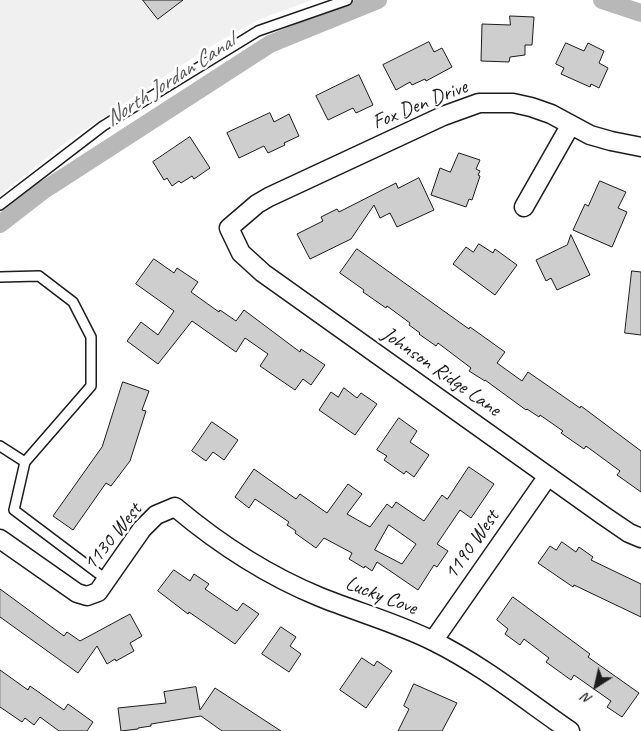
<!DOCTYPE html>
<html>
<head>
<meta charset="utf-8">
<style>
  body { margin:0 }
  #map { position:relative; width:641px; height:731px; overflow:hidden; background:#fff; font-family:Caveat,sans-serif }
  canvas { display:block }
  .north { position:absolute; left:571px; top:661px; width:50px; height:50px; -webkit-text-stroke:4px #fff; paint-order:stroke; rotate:215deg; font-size:14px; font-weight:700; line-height:20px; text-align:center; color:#1c1c1c }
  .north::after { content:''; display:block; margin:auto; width:18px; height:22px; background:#1c1c1c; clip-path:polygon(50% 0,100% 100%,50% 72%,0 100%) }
</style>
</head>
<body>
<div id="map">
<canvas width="641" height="731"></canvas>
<div class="north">N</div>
</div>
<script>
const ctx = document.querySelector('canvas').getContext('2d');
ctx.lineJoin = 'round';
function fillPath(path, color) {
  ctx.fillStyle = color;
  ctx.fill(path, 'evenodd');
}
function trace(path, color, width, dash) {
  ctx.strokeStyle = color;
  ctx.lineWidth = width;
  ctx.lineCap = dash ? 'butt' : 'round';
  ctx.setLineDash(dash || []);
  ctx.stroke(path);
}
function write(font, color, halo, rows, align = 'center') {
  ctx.font = font + ' Caveat,sans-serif';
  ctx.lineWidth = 5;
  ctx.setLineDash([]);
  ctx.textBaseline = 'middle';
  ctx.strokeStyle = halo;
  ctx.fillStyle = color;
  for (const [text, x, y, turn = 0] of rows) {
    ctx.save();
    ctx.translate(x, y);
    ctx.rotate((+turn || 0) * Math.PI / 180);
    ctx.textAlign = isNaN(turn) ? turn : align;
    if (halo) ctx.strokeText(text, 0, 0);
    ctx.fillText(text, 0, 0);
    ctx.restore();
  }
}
fillPath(new Path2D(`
  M0,0H312L260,19L206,49L65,143L0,195Z`), '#f0f0f0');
trace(new Path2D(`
  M602,0L641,13
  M0,224L44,190L270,44L378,0`), '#b8b8b8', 18);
const building = new Path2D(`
  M143,0H183L158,19Z
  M510,16L534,17L532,45H525V55L510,57L509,62L481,61L482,24L510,25Z
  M429,42L434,52L442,48L452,67L426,81L425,79L412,85L410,82L396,90L383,65Z
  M566,43L584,51L588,43L604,51L599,63L608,68L599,88L591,84L590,87L561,74L564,68L556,64Z
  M359,75L373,105L356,113L353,108L328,120L316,96Z
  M270,113L274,122L289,114L299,136L284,143L285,145L268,153L264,146L239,158L227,133Z
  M190,137L210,168L194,179L192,176L181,183L179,181L172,186L167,178L164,180L153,162Z
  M459,153L480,160L476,169L480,171L478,175L480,176L472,200L469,199L466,207L431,195L440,168L450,172Z
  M419,178L434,210L397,227L390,213L380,218L374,205L351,239L310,259L297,234L323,221L321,217L337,209L339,212L396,183L398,188Z
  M600,181L626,192L618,208L627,212L612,247L573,230L585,204L588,206Z
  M571,235L590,275L557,290L551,278L546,281L536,260L567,245Z
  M479,244L493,253L495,249L517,265L495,295L453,264L466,247L473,252Z
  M357,249L469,329L470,327L505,352L497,363L522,381L528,372L580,408L581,406L641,451V492L617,475L620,471L586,446L584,449L561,433L563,431L540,415L539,417L527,409L526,410L485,380V381L469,371L471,368L438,343L436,346L419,334L420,333L409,325L410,323L387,306L386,308L363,292L364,290L340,273Z
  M154,259L174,273L177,268L198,282L191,292L219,312L220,310L236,321L244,310L300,352L301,349L325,365L311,385L303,379L295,390L260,366L268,354L245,338L236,352L192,321L158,364L127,341L141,322L158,335L174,311L136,284Z
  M632,271L641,272V335L625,333Z
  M123,382L149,391L142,410L146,411L130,461L111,486L106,483L73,530L53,516L102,447Z
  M344,388L357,398L361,393L377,404L355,435L319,410L331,392L338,397Z
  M399,418L417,431L410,442L429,455L414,477L406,471L404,474L384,460L387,456L377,450Z
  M212,422L238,440L224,460L213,452L206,461L192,451Z
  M469,467L494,484L471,518L460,510L437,544L448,551L437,567L434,565L418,590L377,562L372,571L365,566L364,568L349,559L352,553L324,538L316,548L295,533L296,531L287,525L289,522L255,499L249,508L235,497L254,469L296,499L300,494L327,513L348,484L362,494L347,514L370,527L387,504L392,508L396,502L424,521L442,495L447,499ZM389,525L416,544L402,564L375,550Z
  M562,542L576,552L579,547L593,557L591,560L641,584V617L574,585L573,587L538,563L550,546L556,550Z
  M174,570L190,581L194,574L209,584L205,589L237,611L243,603L259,614L235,644L189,612L188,614L158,591Z
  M0,589L64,636L67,632L80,641L130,614L142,636L130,643L134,651L116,661L115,659L107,664L97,646L78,673L0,617Z
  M513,597L590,654L588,657L639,693L622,717L607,707L611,701L574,675L571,680L546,662L549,658L524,639L520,645L505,634L508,629L497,620Z
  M281,627L296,637L290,646L301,654L289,672L262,654Z
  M362,658L374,666L377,661L392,671L366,708L340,690Z
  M0,670L28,690L30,686L64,710L68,704L93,722L87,731H59L40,717L34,725L25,718L22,722L0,707Z
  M414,684L457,703L442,731H398L409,709L404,706Z
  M196,687L200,710L215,688L281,731H222L201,716L151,724V726L138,728V729L121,731L118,708L166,703L164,692Z`);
fillPath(building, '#cecece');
trace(building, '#1c1c1c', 1);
const lane = new Path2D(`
  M0,205L103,126L258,31L347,0
  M0,277L39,276L73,302L91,337V386L25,462L14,510L107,580
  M0,446L25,462`);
const street = new Path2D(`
  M641,147L611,141L590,135L551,114L531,107L513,103H479L443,116L269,197L257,204L229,228L241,253L263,273L604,516L629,533L641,538
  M524,207L570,126
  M0,539L77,593L87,596L98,592L142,529L156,515L175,507C219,544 266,575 320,597C357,612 397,623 433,641C482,665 525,700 570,731
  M433,641L548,476`);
trace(lane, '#1c1c1c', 12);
trace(street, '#1c1c1c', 21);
trace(lane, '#fff', 9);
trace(street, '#fff', 18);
write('21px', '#1c1c1c', '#fff', [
  ["Fox Den Drive",420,105,-22],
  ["Johnson Ridge Lane",441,372,35],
  ["1130 West",113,537,-51],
  ["1190 West",472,545,-55],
  ["Lucky Cove",381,596,21]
]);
write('italic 22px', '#5a5a5a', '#fff', [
  ["North Jordan Canal",170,81,-33]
]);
</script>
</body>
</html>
